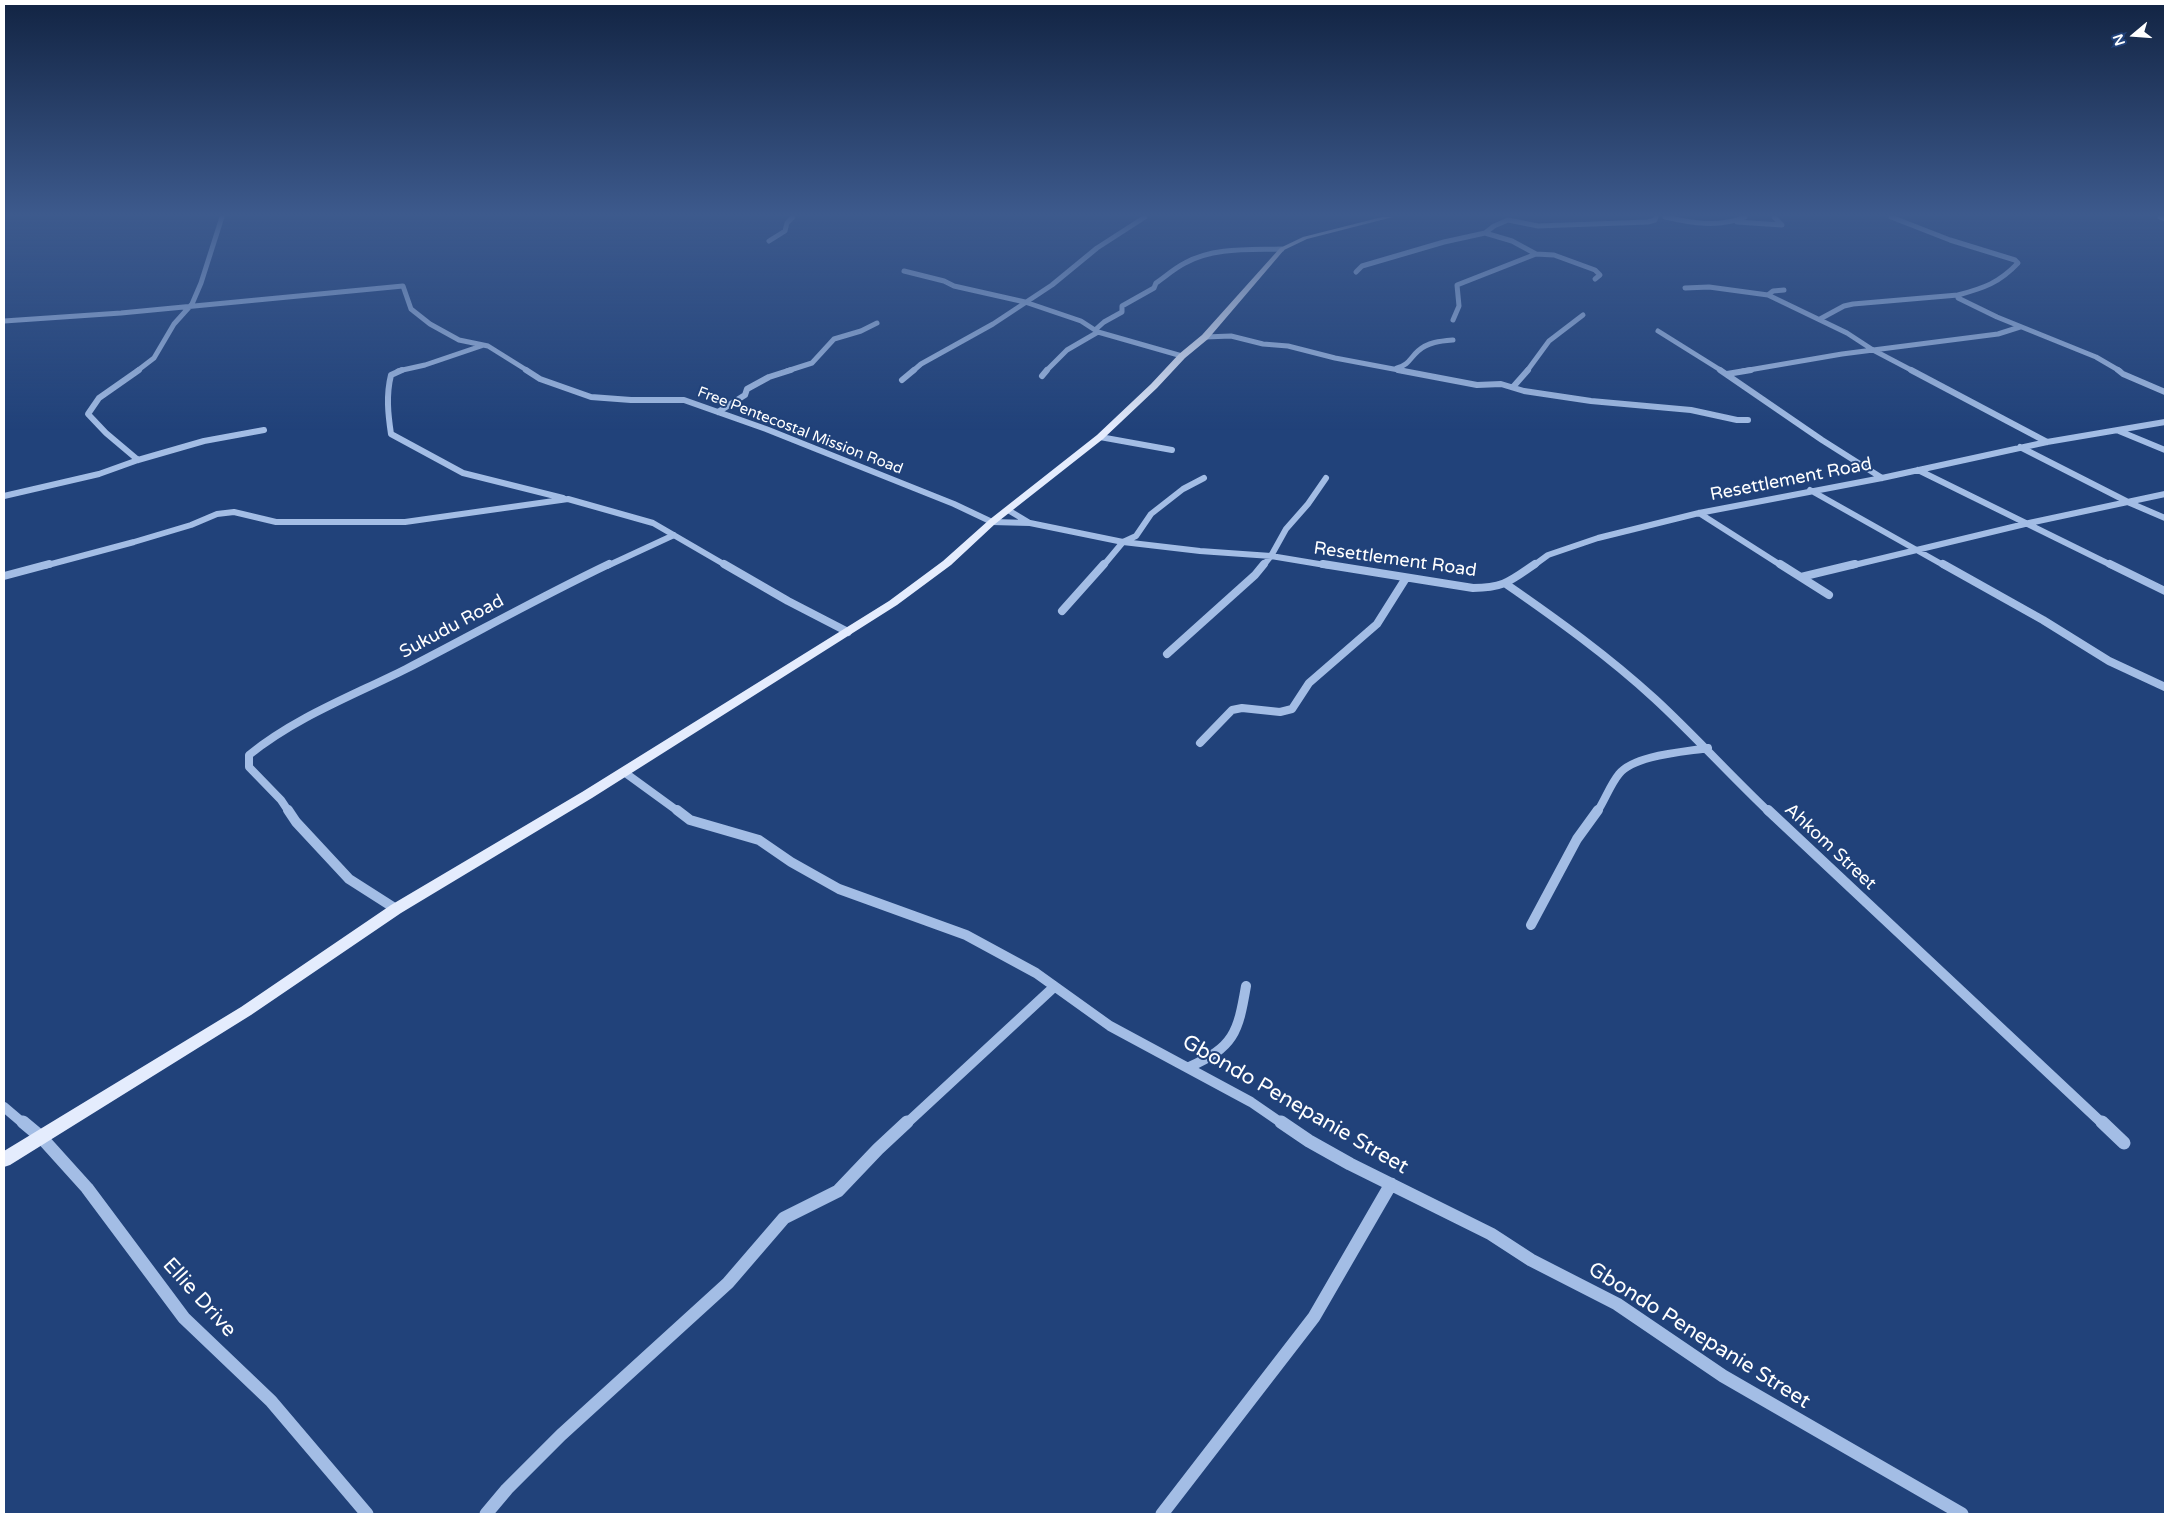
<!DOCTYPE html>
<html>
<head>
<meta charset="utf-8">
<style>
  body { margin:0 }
  #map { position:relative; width:2169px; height:1518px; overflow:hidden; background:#21427a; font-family:"Varela Round",sans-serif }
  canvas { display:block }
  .frame { position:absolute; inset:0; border:5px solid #fff; pointer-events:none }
  .north { position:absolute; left:2109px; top:10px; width:50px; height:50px; -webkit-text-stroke:4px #21427a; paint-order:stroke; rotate:252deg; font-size:14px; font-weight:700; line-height:20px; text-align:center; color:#fff }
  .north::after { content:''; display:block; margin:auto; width:18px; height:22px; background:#fff; clip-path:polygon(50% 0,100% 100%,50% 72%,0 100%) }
</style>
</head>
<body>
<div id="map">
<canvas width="2169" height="1518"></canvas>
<div class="frame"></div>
<div class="north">N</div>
</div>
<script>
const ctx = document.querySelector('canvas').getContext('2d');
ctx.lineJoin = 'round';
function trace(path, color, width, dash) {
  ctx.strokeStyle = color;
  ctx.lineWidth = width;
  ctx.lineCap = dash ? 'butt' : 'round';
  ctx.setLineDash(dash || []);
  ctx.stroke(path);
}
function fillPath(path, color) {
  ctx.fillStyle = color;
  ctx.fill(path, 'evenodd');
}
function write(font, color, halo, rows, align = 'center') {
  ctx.font = font + ' "Varela Round",sans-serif';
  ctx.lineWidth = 4;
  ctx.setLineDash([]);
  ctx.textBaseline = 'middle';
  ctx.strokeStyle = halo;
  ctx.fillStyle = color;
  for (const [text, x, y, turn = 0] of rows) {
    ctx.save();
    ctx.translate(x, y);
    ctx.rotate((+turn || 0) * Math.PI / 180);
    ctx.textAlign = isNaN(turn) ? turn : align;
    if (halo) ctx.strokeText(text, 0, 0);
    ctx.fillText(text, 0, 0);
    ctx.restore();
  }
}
trace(new Path2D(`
  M1665,217C1692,223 1718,228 1745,217
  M1891,217L1950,240L2015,260L2018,263C1999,283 1984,288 1958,295V298L1997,317L2096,357L2120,371
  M2160,217L2165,219
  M1737,222L1782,225L1774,217
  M769,241L785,231L787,223L793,217
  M1536,254L1554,255L1595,270L1600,275L1595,279
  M904,271L944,281L954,286L1025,302L1081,321L1098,332L1182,356
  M1356,272L1362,266L1444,242L1485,233L1494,226L1508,220L1538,226L1648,222L1655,220L1656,217
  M1685,288L1709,287L1768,295L1847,333L1873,350L1913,371
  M1768,295L1773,291L1784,290
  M1820,319L1844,306L1853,304L1958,295
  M1453,320L1459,306L1457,285L1536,254L1512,241L1485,233
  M4,321L121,313L403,286L411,309L430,324L459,340L488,346L528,371
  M1095,330L1104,322L1122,312V306L1154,288L1156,283C1166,276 1175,268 1185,263C1214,247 1250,250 1282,249
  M1658,331L1722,371
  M1205,337L1231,336L1263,344L1288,346L1335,358L1404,371
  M1397,368C1409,365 1410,358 1418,351C1428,342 1441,341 1453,340
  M137,371L154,358L174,324L192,304L201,283L222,217
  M398,371L425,365L481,346
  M787,371L812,363L834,339L861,331L877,323
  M913,371L921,364L993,324L1052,285L1097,248L1145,217
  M1046,371L1067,350L1098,332
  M1527,371L1549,341L1583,315
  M1743,371L1842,354L1998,334L2020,327`), '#a3bde5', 5);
trace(new Path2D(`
  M402,370L391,375C386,395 388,414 391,434L463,473L563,498
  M526,370L540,379L591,397L631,400H684L766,429L954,504L992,522L1030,523L1123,542L1200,551L1271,556L1331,566
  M1398,370L1477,385L1501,384L1524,391L1591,401L1691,410L1737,420H1748
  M1720,370L1822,440L1882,478
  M1911,370L2047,442
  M2118,370L2123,374L2165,392
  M1727,374L1751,370
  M1042,376L1047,370
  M902,380L914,370
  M1513,387L1528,370
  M718,412L745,395L747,389L769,377L791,370
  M2119,431L2165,450
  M1100,437L1172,450
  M2020,447L2130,503L2165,518
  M138,460L106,433L88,414L99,398L139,370
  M1918,470L2113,566
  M1810,490L1945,566
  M4,496L99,474L138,460L204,441L264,430
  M1008,510L1028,522
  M1699,513L1782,566
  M44,566L134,542L191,525L217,514L234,512L276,522H405L568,499L653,523L727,566
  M607,566L674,535
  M1103,566L1123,542L1136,536L1151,514L1183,489L1204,478
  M1263,566L1271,556L1286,529L1308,504L1326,478
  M1533,566L1548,555L1598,538L1699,513L1882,478L2047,442L2165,422
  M1850,566L2029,523L2165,494`), '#a3bde5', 6);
trace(new Path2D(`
  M724,564L788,601L848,632
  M1323,564L1473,588C1504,588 1510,581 1535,564
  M1780,564L1829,595
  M1943,564L2043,620L2109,661L2165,687
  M2110,564L2165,591
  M4,576L49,564
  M1801,577L1855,564
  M1506,584C1558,620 1608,656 1655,699C1694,735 1730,775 1769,812
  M1062,611L1104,564
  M1167,654L1255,575L1264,564
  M1200,743L1232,710L1242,708L1280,712L1292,709L1309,683L1377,624L1406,578
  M624,772L679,812
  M289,812L281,800L249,767V755C296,717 352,696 406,669C474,634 540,597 609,564
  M1597,812C1605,800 1610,785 1619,774C1634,755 1684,752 1708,748`), '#a3bde5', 8);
trace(new Path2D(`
  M288,810L296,822L349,879L396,909
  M677,810L690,820L759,840L791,862L839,889L966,935L1036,973L1110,1026L1251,1102L1283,1124
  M1768,810L2103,1124
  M1531,925L1577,839L1598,810
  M1189,1067C1234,1047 1238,1033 1246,986
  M4,1107L24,1124
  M906,1124L1054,987`), '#a3bde5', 10);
trace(new Path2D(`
  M23,1122L41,1137L87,1188L184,1318L271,1401L367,1514
  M1281,1122L1309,1141L1350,1164L1491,1234L1531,1260L1617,1304L1723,1376L1962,1514
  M2102,1122L2124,1143
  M486,1514L507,1489L561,1435L728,1283L784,1218L838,1191L878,1149L907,1122
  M1162,1514L1314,1317L1391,1184`), '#a3bde5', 13);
fillPath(new Path2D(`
  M1382,217H1393L1307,239L1284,250L1208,339L1185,358L1157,388L1103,439L995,524L951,565L897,605L592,798L401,913L251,1015L10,1165L4,1167V1151L241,1007L391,905L582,792L889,601L943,561L989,520L1097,435L1151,384L1179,354L1202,335L1280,248L1303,237Z`), '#e4ecfd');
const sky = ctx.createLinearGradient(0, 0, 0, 430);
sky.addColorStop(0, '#122443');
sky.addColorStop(0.5, '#3d5a8d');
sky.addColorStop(1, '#3d5a8d00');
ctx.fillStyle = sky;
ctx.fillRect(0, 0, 2169, 430);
write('15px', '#fff', '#21427a', [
  ["Free Pentecostal Mission Road",800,431,21]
]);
write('18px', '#fff', '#21427a', [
  ["Resettlement Road",1791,480,-11],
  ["Resettlement Road",1395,560,8],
  ["Sukudu Road",452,627,-28],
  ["Ahkom Street",1830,847,43]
]);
write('21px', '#fff', '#21427a', [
  ["Gbondo Penepanie Street",1295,1105,30],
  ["Ellie Drive",199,1298,48],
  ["Gbondo Penepanie Street",1699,1336,32]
]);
</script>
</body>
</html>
